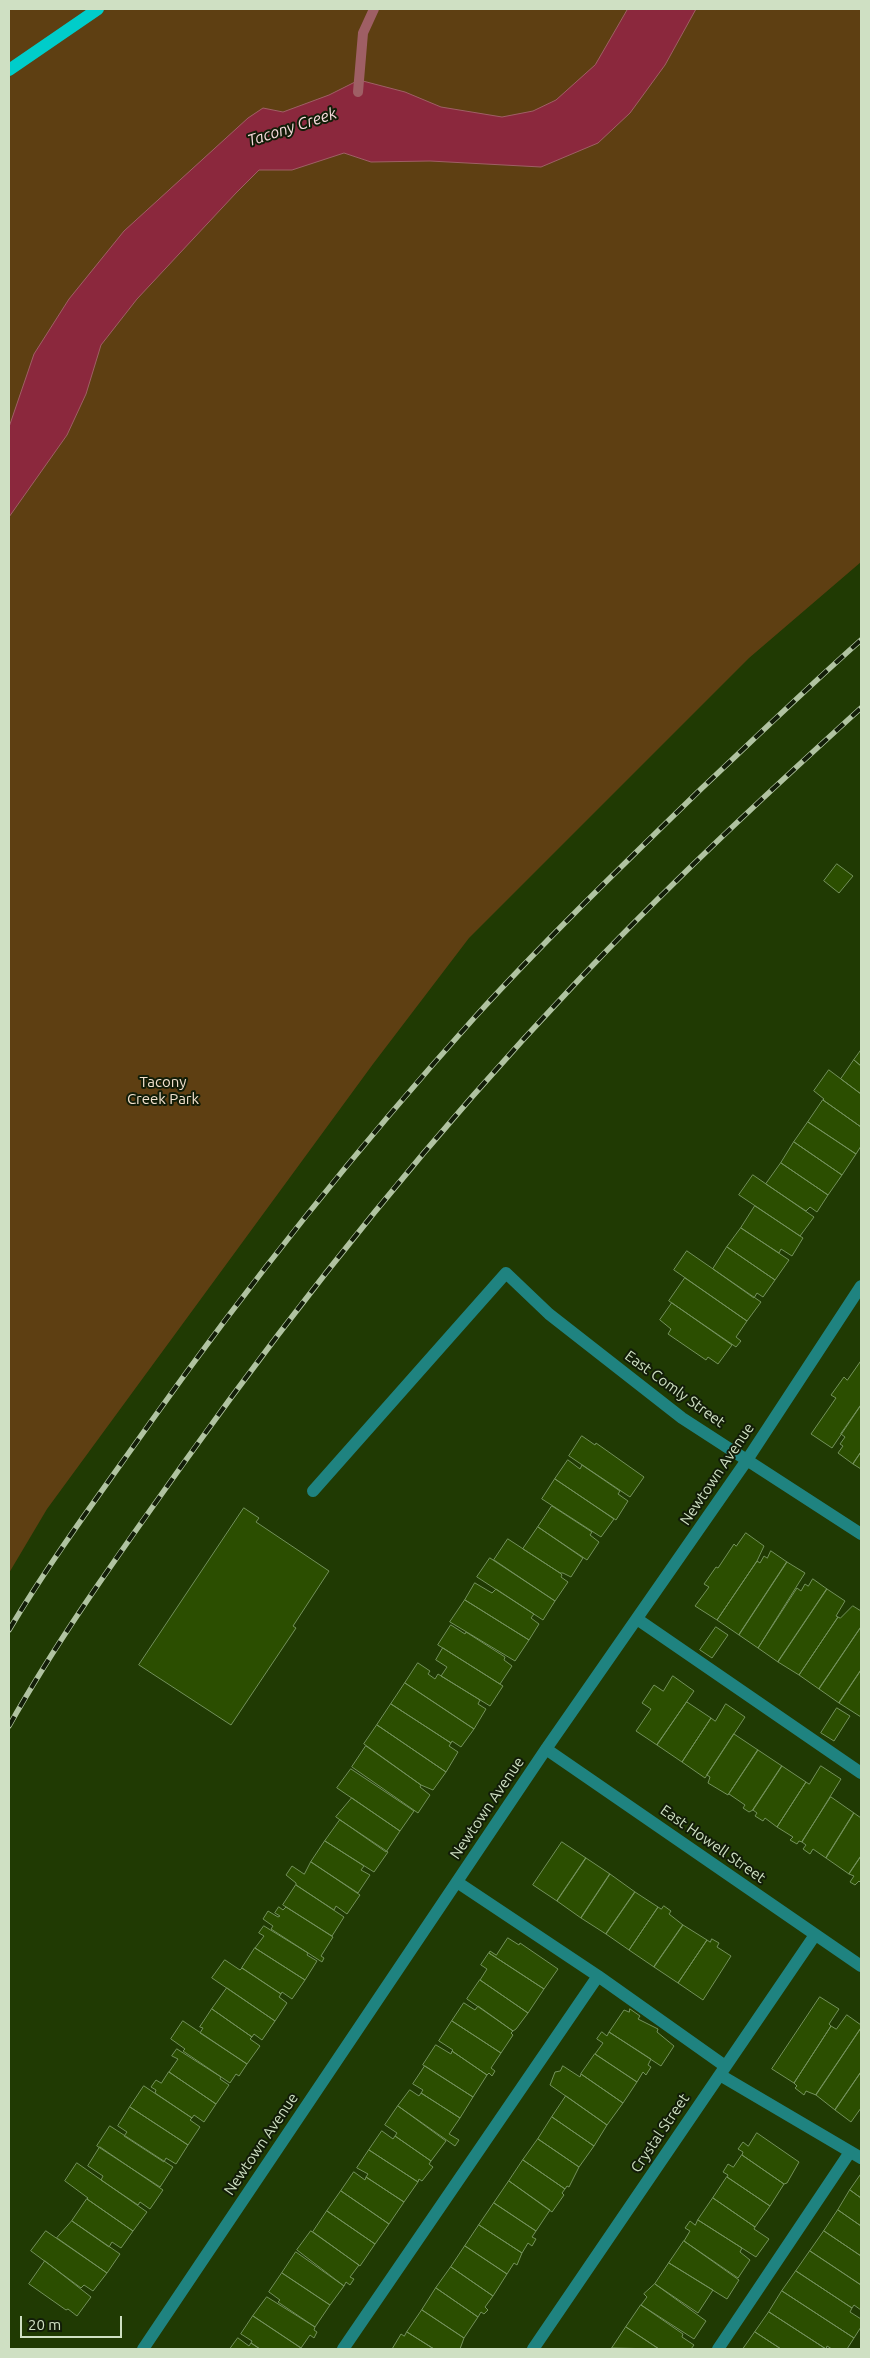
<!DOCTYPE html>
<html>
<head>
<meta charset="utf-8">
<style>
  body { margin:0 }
  #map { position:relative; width:870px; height:2358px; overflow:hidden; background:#203a03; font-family:Ubuntu,sans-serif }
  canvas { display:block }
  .frame { position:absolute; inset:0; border:10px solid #cfe0c3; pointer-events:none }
  .scale { position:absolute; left:20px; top:2316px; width:102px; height:22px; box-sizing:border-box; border:2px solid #cfe0c3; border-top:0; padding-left:6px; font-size:15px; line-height:18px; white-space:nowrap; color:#cfe0c3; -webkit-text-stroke:4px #121d08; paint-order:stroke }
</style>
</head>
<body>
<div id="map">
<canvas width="870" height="2358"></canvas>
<div class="frame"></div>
<div class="scale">20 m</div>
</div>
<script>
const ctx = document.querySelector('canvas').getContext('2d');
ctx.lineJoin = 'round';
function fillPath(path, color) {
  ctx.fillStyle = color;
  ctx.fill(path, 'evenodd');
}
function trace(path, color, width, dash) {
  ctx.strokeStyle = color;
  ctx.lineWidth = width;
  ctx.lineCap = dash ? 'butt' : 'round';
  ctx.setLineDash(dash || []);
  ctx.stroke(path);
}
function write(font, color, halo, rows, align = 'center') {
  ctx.font = font + ' Ubuntu,sans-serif';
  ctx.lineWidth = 4;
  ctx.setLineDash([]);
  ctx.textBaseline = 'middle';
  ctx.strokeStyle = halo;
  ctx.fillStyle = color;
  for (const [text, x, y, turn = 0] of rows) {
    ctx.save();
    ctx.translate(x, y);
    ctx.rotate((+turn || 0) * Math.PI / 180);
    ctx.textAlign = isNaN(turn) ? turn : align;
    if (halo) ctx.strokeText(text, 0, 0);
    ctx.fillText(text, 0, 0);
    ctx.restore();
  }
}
fillPath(new Path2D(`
  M9,9H861V562L749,658L469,938L373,1064L47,1509L9,1573Z`), '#5e3f12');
const water = new Path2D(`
  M628,9H696L665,65L630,113L598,143L541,167L430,161L371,162L344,153L292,170H259L236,193L137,299L101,345L86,394L67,435L9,517V427L34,354L69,299L124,231L248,118L263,108L283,112L329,95L359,80L405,92L441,107L502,117L533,111L556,100L595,65Z`);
fillPath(water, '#8b283d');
trace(water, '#9f5f65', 1);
trace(new Path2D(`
  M358,92L363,33L374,9`), '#9f5f65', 10);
const building = new Path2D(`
  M837,864L853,876L839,893L824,881Z
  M861,1050V1066L854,1060Z
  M854,1060L861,1066V1094L841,1079Z
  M829,1070L861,1094V1127L823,1100L824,1099L814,1091Z
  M823,1100L861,1127V1146L856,1154L808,1122Z
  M808,1122L856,1154L842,1175L794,1142Z
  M794,1142L842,1175L828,1195L781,1163Z
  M781,1163L828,1195L817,1212L810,1207L806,1211L766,1184Z
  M753,1175L814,1217L800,1236L739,1195Z
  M755,1206L803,1238L792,1256L781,1249L779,1253L741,1228Z
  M741,1228L789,1260L775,1280L727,1247Z
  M727,1247L775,1280L763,1297L757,1293L754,1298L713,1269Z
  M687,1251L761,1302L747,1321L674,1270Z
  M685,1278L747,1321L736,1337L741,1341L736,1347L669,1301Z
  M672,1303L732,1345L718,1364L708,1357L706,1360L668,1334L671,1329L660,1320Z
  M861,1361V1405L832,1448L811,1434L836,1398L831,1395L844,1377L847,1380Z
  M861,1405V1452L853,1464L838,1453L843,1446L840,1444L845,1437L841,1434Z
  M582,1436L595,1445L596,1443L644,1477L630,1497L569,1456Z
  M861,1452V1469L853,1464Z
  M568,1460L580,1469L582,1465L620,1491L618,1494L628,1501L616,1520L555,1479Z
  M555,1479L614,1519L601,1537L542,1499Z
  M552,1506L592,1532L590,1535L599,1542L587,1560L538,1527Z
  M244,1508L259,1518L256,1522L329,1571L293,1626L296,1628L231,1725L139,1665Z
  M538,1527L583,1558L571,1577L563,1573H560L523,1549Z
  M746,1533L764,1546L757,1561L717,1620L695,1606L709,1587L704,1584L716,1567L718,1568L734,1544L736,1546Z
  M508,1539L560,1573L562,1575L561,1577L568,1582L555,1601L494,1560Z
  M771,1551L787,1562L739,1635L717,1620L757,1561L760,1563L764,1556L767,1558Z
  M490,1558L555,1601L543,1620L477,1577Z
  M787,1562L805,1573L758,1648L739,1635Z
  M813,1579L827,1589L778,1662L758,1648L797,1588L801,1591L805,1584L808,1586Z
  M475,1583L492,1593L496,1589L534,1614L531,1618L539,1624L529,1640L465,1600Z
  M827,1589L845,1601L836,1616L838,1617L799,1675L778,1662Z
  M465,1600L529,1640L515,1661L450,1622Z
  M853,1606L861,1611V1627L819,1689L799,1675L838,1617L840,1618Z
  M451,1625L465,1634L466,1632L505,1657L504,1660L512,1666L500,1684L438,1645Z
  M716,1627L728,1635L712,1658L700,1650Z
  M861,1627V1670L839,1703L819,1689Z
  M443,1648L503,1686L490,1706L441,1676L447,1667L436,1660Z
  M418,1663L430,1671L428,1674L435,1679L438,1674L480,1700L478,1704L486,1709L474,1729L405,1683Z
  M861,1670V1717L839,1703Z
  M673,1676L694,1691L657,1745L636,1731L651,1709L642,1703L654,1685L663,1691Z
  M405,1683L474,1729L461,1747L452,1741L451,1743L391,1704Z
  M687,1702L711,1718L682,1762L657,1745Z
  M391,1704L451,1743L449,1746L458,1752L446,1772L377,1725Z
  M726,1704L745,1717L705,1778L682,1762L711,1718L715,1721Z
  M837,1708L850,1716L834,1741L821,1733Z
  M377,1725L446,1772L433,1790L421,1785L364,1744Z
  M734,1734L758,1750L728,1795L708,1783L710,1777L707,1775Z
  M366,1746L421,1785L420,1787L430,1795L418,1813L352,1767Z
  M758,1750L782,1766L753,1810L749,1812L743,1808L745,1805L729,1794Z
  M782,1766L806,1782L777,1827L765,1818L763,1821L755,1816L757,1813L753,1810Z
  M821,1766L841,1779L802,1842L799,1841L797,1844L790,1840L793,1837L777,1827L806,1782L809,1784Z
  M351,1769L414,1811L400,1831L337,1788Z
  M831,1797L854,1813L826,1858L813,1849L810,1854L803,1849L806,1845L802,1842Z
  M352,1798L400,1831L386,1852L336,1817Z
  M854,1813L861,1818V1856L849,1874L826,1858Z
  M340,1820L388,1852L374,1872L325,1841Z
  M325,1841L364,1866L361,1870L370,1875L358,1893L311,1862Z
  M562,1842L586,1858L557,1901L533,1885Z
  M861,1856V1883L859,1881L855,1885L850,1882L854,1876L849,1874Z
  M586,1858L610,1874L581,1918L557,1901Z
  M311,1862L360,1895L347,1914L336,1906L334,1910L296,1885V1883L286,1875L292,1866L304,1874Z
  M610,1874L635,1892L606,1934L581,1918Z
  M296,1885L344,1917L332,1936L283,1905Z
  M635,1892L658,1907L629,1950L606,1934Z
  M664,1906L671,1911L669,1914L683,1925L654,1967L629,1950L658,1907L661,1909Z
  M279,1907L283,1910L286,1907L333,1937L321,1956L324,1958L322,1962L271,1929L273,1926L263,1919L268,1911L278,1917L280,1916L275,1913Z
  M683,1925L707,1940L678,1983L654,1967Z
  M264,1926L308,1953L307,1955L317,1961L305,1980L255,1948L264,1936L259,1933Z
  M508,1938L519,1945L520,1943L558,1969L544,1989L489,1953L490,1951L496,1955Z
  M712,1939L719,1943L717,1947L731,1956L703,2000L678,1983L707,1940L710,1942Z
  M255,1948L305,1980L292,1999L282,1992L281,1994L242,1968Z
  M489,1953L544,1989L528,2013L480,1980L487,1969L481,1965Z
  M225,1960L240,1970L242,1968L281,1994L279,1997L287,2003L275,2021L212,1978Z
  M480,1980L528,2013L516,2029L513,2031L467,1999Z
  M227,1988L275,2021L262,2040L254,2034L252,2037L212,2009Z
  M820,1997L839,2009L829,2024L831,2026L794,2083L772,2069Z
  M464,2003L475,2010L478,2006L513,2031L511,2033L513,2035L501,2053L452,2021Z
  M212,2009L252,2037L250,2039L260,2046L247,2064L200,2033L203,2028L200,2027Z
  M630,2009L640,2016L638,2019L658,2029L657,2032L674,2046L661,2066L609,2032L624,2010L629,2012Z
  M847,2015L861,2025V2028L816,2095L806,2091L804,2095L795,2088L797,2086L794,2083L831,2026L836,2029Z
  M183,2021L247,2064L239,2076L236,2074L230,2083L183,2051L185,2049L171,2039Z
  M452,2021L501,2053L491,2068L495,2071L492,2076L489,2073L487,2075L452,2051L453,2050L439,2041Z
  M861,2028V2072L835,2110L816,2095Z
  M602,2032L607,2036L609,2032L651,2059L648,2065L651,2067L646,2075L643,2072L637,2082L595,2054L603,2043L597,2039Z
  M436,2045L451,2054L452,2051L487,2075L473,2097L423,2065Z
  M177,2049L221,2077L220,2079L229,2085L216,2104L169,2072L178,2059L172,2056Z
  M595,2054L637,2082L623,2103L581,2074Z
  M425,2066L473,2097L460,2118L421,2093L423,2090L413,2084Z
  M563,2066L580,2077L581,2074L623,2103L607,2125L550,2085L555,2072L560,2071Z
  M169,2072L216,2104L204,2122L194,2115L192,2118L155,2093L156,2090L151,2087L156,2080L161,2083Z
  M861,2072V2108L851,2122L835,2110Z
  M144,2086L192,2118L190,2120L200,2127L188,2145L130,2107Z
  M410,2090L419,2096L421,2093L460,2118L449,2134L459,2140L455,2146L398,2106Z
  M566,2096L607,2125L594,2146L552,2117Z
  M398,2106L446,2141L431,2161L395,2136L397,2133L385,2125Z
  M130,2107L188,2145L176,2164L166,2158L164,2162L124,2136L127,2132L118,2126Z
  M552,2117L594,2146L579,2167L538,2139Z
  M110,2126L173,2167L160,2187L97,2146Z
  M382,2131L393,2139L395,2136L431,2161L429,2164L433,2167L422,2181L419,2179L418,2182L369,2150Z
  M757,2133L799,2162L787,2183L784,2184L742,2155L743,2152L738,2149L743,2142L748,2146Z
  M538,2139L579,2167L569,2187L567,2186L565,2189L523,2160Z
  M100,2147L163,2190L150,2209L140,2202L138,2205L101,2180L103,2176L88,2166Z
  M369,2150L418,2182L404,2202L366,2177L368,2174L357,2168Z
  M742,2155L784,2184L770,2206L727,2177L728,2175L723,2172L728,2164L733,2167Z
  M523,2160L565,2189L562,2193L564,2195L552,2212L509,2181Z
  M77,2163L147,2212L133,2231L87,2199L88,2198L65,2181Z
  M354,2172L365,2180L366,2177L404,2202L389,2224L341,2191Z
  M861,2174V2198L850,2190Z
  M727,2177L770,2206L755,2227L713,2198Z
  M509,2181L550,2210L536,2231L494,2203Z
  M850,2190L861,2198V2226L838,2210Z
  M341,2191L389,2224L375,2244L327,2211Z
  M713,2198L755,2227L754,2229L769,2239L756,2257L698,2220Z
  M87,2199L133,2231L121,2248L112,2242L109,2247L72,2221Z
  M494,2203L536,2231L532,2237L536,2239L532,2246L528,2243L522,2253L479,2225Z
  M838,2210L861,2226V2256L824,2231Z
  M327,2211L375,2244L360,2266L313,2232Z
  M698,2220L742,2248L740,2252L750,2260L738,2278L684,2241L690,2231L685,2228L690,2221L695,2225Z
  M72,2221L120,2254L107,2273L57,2238Z
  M479,2225L522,2253L517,2265L514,2263L507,2274L465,2246Z
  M46,2231L107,2273L93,2291L84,2285L81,2288L31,2251Z
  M311,2231L359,2265L350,2277L354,2279L350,2285L346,2282L344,2286L297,2250Z
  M824,2231L861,2256V2285L810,2251Z
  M684,2241L739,2280L727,2299L669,2263Z
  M465,2246L507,2274L493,2296L451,2267Z
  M810,2251L861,2285V2310L854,2305L852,2308L796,2271Z
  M296,2252L344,2286L330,2305L282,2273Z
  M45,2261L91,2297L77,2316L68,2309L66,2310L29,2284Z
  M669,2263L713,2290L698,2313L655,2284Z
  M451,2267L493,2296L485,2307L488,2310L484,2314L481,2312L478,2317L436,2288Z
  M796,2271L852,2308L850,2312L861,2319V2327L854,2338L782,2291Z
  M282,2273L330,2305L315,2327L278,2302L280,2300L269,2292Z
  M655,2284L706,2321L694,2339L641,2305L647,2297L644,2294Z
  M436,2288L478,2317L464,2338L422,2310Z
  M782,2291L854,2338L847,2349H832L827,2346L826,2349L769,2312Z
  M267,2297L315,2327L314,2330L317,2332L314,2338L310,2335L301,2348L253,2316Z
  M641,2305L683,2334L682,2337L694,2345L691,2349H659L626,2327Z
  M422,2310L464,2338L460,2349H434L407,2332Z
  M769,2312L826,2349H781L755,2332Z
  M253,2316L301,2348L303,2349H260L251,2343L252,2341L241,2334Z
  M626,2327L659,2349L612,2348Z
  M407,2332L434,2349H392L401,2334L404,2336Z
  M755,2332L781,2349H743Z
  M238,2338L249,2346L251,2343L260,2349H230Z`);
fillPath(building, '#2b4e00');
trace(building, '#73915b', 1);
trace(new Path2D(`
  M313,1491L506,1273L549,1314L682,1418L861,1534
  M637,1619L861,1773
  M546,1749L861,1966
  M457,1882L598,1976L725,2066
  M720,2075L861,2158
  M143,2349L546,1749L747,1460L861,1286
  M343,2349L598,1976
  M533,2349L815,1935
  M718,2349L850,2152`), '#1f8380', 12);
trace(new Path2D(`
  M9,70L98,9`), '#00cdca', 12);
const rail = new Path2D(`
  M9,1630C52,1558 102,1491 150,1423C250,1282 359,1146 475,1017C547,938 625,863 702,788C755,738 807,688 861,640
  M9,1726C60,1635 122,1550 183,1464C302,1297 431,1136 572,987C664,889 762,798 861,708`);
trace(rail, '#b0c3a1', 5.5);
trace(rail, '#121d08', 4, [11]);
write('15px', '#f2e1cd', '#121d08', [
  ["Tacony",163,1082],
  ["Creek Park",163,1099]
]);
write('15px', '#cfe0c3', '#121d08', [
  ["East Comly Street",675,1389,36],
  ["Newtown Avenue",717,1474,-56],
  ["Newtown Avenue",487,1808,-56],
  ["East Howell Street",713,1844,35],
  ["Crystal Street",660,2133,-56],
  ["Newtown Avenue",261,2144,-56]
]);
write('italic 16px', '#f7dadc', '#121d08', [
  ["Tacony Creek",292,127,-18]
]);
</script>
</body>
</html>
